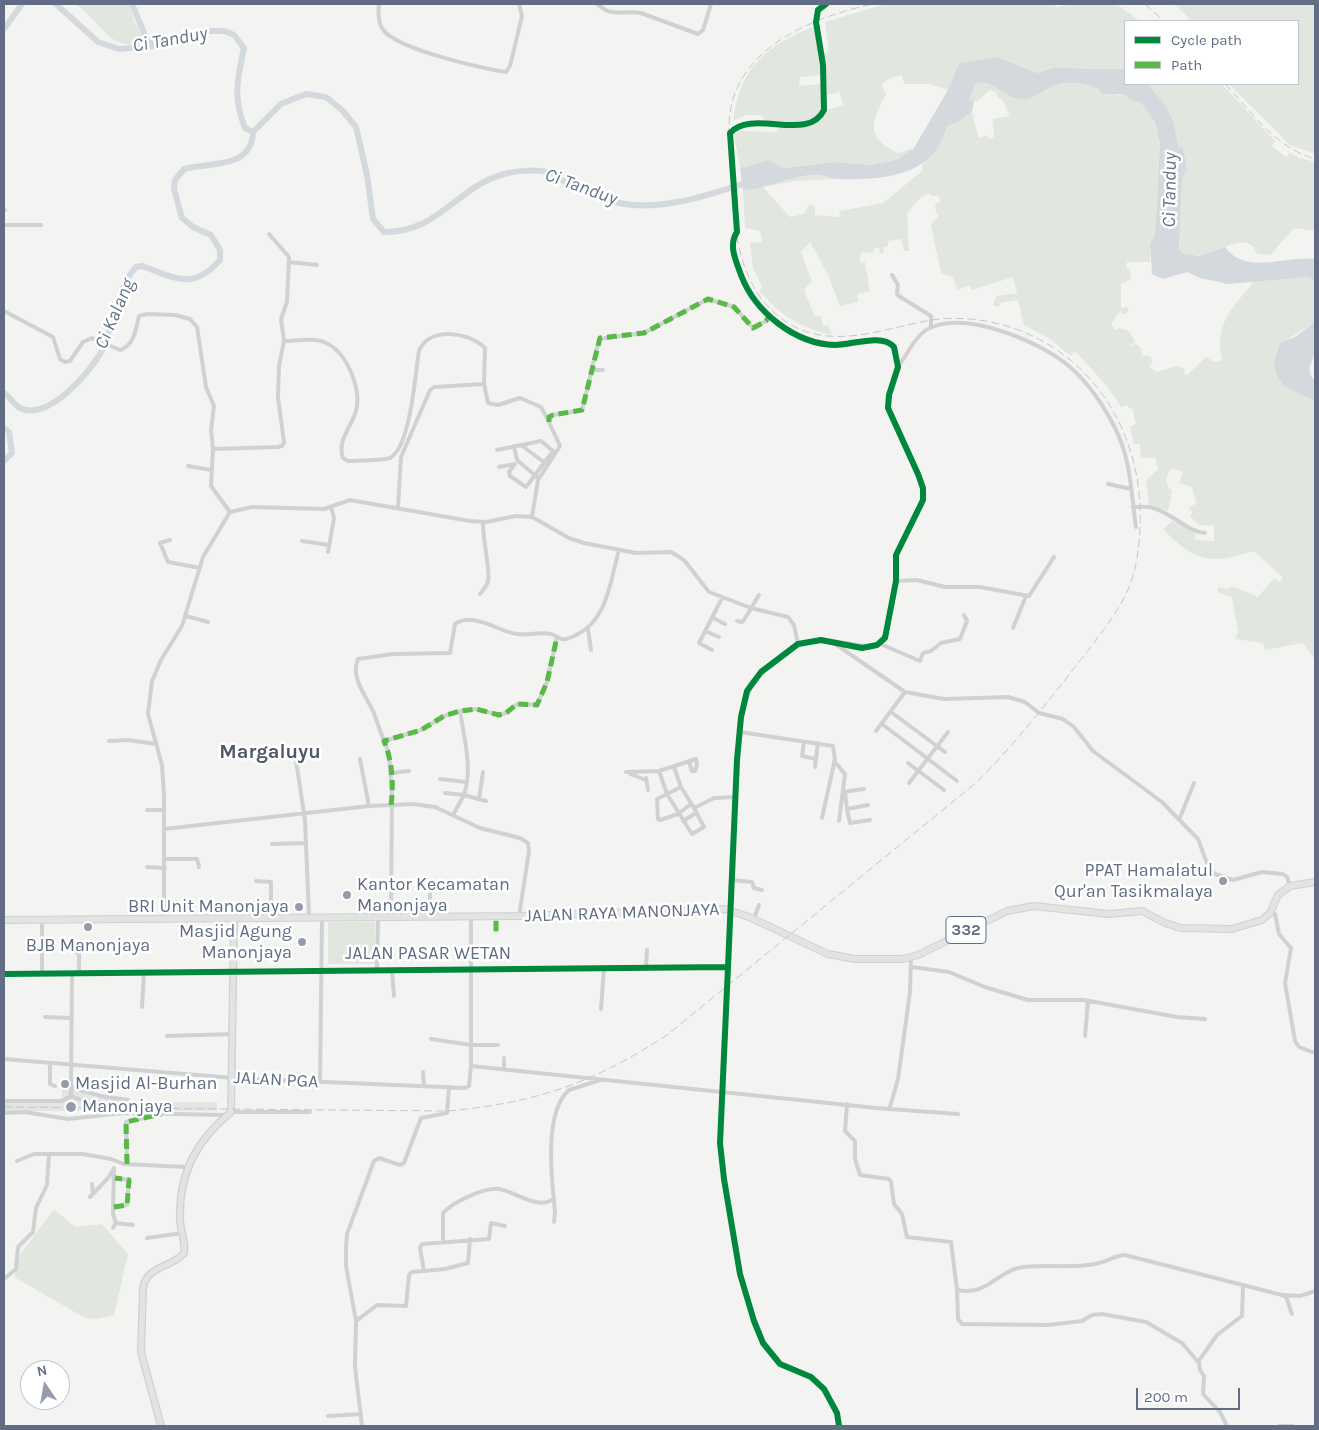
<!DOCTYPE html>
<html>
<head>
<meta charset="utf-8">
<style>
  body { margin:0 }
  #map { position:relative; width:1319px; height:1430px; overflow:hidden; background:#f3f4f1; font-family:Karla,sans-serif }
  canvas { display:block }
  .frame { position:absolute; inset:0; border:5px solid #616d84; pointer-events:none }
  .legend { position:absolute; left:1124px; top:20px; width:175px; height:65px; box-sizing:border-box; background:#fff; border:1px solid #c0c5ce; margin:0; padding:6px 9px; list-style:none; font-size:15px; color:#616d84 }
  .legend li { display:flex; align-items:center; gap:10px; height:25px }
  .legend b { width:25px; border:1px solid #c0c5ce }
  .north { position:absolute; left:20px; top:1360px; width:50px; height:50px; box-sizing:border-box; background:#fff; border:1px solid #c0c5ce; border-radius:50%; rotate:348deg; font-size:14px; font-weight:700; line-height:20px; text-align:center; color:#616d84 }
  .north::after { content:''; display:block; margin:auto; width:18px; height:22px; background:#949caa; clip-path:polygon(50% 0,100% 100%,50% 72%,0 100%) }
  .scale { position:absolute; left:1136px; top:1388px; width:104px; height:22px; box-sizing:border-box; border:2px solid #616d84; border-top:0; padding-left:6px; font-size:15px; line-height:18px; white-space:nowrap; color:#616d84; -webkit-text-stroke:4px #fff; paint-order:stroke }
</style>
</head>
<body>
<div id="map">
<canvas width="1319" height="1430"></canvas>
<div class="frame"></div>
<ul class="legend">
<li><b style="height:6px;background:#00873e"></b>Cycle path</li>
<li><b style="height:6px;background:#58b947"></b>Path</li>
</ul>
<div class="north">N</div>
<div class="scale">200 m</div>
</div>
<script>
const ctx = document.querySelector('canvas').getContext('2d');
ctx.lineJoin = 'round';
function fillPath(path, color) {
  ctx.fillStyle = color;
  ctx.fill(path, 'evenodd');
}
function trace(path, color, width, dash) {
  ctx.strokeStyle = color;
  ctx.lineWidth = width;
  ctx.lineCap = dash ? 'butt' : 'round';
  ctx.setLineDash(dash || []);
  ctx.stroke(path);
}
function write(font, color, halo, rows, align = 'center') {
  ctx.font = font + ' Karla,sans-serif';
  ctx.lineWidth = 5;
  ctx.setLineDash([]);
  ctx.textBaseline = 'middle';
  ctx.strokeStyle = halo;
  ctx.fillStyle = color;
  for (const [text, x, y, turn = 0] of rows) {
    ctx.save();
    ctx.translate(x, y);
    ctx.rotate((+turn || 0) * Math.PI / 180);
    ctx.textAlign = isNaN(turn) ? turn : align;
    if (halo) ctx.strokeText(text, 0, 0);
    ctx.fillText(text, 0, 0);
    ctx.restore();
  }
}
fillPath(new Path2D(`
  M62,1080H72V1084H78V1092L91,1096L125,1102H217V1111H4V1103L62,1102Z`), '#e3e4e3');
fillPath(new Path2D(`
  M74,4H129L134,21L146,43C105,52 104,21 74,4Z
  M885,4H1053L1057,7L1072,4H1116L1140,21H1125V69L1052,68L1038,73L996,57L959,63L948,90L929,84H904L902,75L892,77L882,84L886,95C870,122 866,139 898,153L914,148L899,159L870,165L836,162L783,168L769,160L740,168L734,134L740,131L777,132L779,126C798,126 816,128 827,110L843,105L840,92L827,95L823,53L829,52L825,22Z
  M1174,4H1315V154L1290,145L1229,84H1298V21H1192Z
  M815,26L822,75L800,77L799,86L823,84V110C805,128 790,123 766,123L761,115H746L733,121C741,65 765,47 815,26Z
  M981,82L995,86L1011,96L1033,97L1053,86L1074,82L1084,83L1117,95L1125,94L1131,100L1141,103L1155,122L1160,144L1155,234L1150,244V262H1127L1126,268L1130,269L1131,279L1121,284V307L1123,308L1127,306L1129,311L1124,315L1120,311L1111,324L1115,330L1119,328L1129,331L1135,342L1129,347L1136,344L1143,350L1140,352L1143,355L1141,358L1146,355L1150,357L1153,361L1149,367L1157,372L1177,366L1184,368L1185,375H1187L1206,357L1215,362L1222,360C1213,324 1233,308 1254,281L1307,277L1315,280V322C1303,331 1283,339 1276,352L1288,387L1315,402V660L1303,643L1265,650L1263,643L1235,639L1238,632L1232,598L1218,592V587L1227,589L1232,586L1258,597L1274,578L1280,582L1283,578L1254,551C1243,554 1228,559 1216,559C1194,559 1177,544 1163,529L1172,521L1176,523L1178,521L1196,533L1195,540L1214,541V526L1199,525L1190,516L1192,512L1189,508L1196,503L1192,487L1179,483L1183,471L1171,469C1165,478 1165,483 1172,491L1168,511L1149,505L1146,480L1158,469L1155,458H1141L1140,444H1134L1130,426L1136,424L1132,408L1129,409L1128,405L1121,407L1107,386L1077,353L1074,352L1071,356L1050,339L1024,325L1018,300L1000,303V306H993L996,296L1017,293L1013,277L972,290L969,285L958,290L952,276L941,274L931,225L939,215L936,212L935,204L940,202L939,196H931L929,193L921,197L907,213L909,251H904L901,239L888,241V247H884L883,254L880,253L879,248H874L873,253L861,252L860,262H865L870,291L857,294L858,302L840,306L828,275L810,242L801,252L812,281L804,290L815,317L821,316L823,326L828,325L832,335C801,328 780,316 760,291L762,286L753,268L750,243L762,242L760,231L745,228L743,191L782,179L805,176L817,175L836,179L795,181L763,187L790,217L804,214L810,204L815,206V215L839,217L840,211L883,203L921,172L923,168L922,164C934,154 943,141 947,126L956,123L972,112L978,136L980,138L987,135L989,139L994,137L993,119L1010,116L1002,99L998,98L996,92L990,90L978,101H968L976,83Z
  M1147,84H1222L1275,141L1272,146L1286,157L1290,153L1300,158L1315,162V231L1294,228L1270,255L1257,254C1249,227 1214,256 1200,256C1198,256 1183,253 1182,253L1179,249L1182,180L1187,169L1183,148L1178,146C1174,115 1168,106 1147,84Z
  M328,922H375V964H328Z
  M54,1209L75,1227L102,1224L128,1254L114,1315L98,1319L85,1318L14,1277L19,1256Z`), '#e1e7df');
fillPath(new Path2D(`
  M996,57L1038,73L1052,68L1125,69V84H1147C1168,106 1174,115 1178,146L1183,148L1187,169L1182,180L1179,249L1182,253L1199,256L1225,247C1246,276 1287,255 1315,259V280L1307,277L1228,284L1200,278L1187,272L1163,279L1152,274L1150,244L1155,234L1160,144L1155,122L1141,103L1131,100L1125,94H1101L1099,89C1085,82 1066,80 1051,87C1041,92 1034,99 1023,99C1005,99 994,79 976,83L969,100L974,101L972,112L956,123L947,126C934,178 881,180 837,179C829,179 822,174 814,175C795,176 780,182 762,187C756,189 750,189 743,191L740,168L769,160L783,168L836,162L870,165L899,159L914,148L948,90L959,63Z
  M1315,322C1315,331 1317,342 1315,351C1313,363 1304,370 1315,381V402C1306,396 1293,392 1284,385C1271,374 1273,355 1282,342L1295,337Z`), '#d4d9dd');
trace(new Path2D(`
  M56,4L98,42L119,49L157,46L207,31H225L234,35L244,48C237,80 233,98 245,128L253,132L281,104L306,94L326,97L343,111L356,127L367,175L373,219L384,232C440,233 458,184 508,173C517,171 533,170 542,171C550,172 559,179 566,182C582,190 598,198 615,202C657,213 709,195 749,182
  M132,4L147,40L157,46
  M4,29L22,4
  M4,393C10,397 14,405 20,408C48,422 93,370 103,348C115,321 116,289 136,267L142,266C175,278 193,291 220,260V250L211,235L193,227L182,218L174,189L175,180L184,169C211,162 252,169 253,132
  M4,428L9,432L12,453L4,461`), '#d4d9dd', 6);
const secondary = new Path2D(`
  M161,1426L141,1352L143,1288C147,1265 172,1268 184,1253C186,1241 180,1230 180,1219C179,1173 196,1141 231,1112L234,919`);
const primary = new Path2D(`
  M4,920L519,916L725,909L749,917L828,954L855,959H903L918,955L1007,911L1034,906L1109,914L1142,911L1165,923L1181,928L1232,929L1262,920L1270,913L1278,895L1290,886L1315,882`);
trace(secondary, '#cfd1d2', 8);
trace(primary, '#cfd1d1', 8);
trace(new Path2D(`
  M379,4C378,13 378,26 386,33C404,50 479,68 506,72L510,66L522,16L519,4
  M597,4C613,18 622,10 641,13L698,34L703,30L711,4
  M4,210H5
  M4,225H41
  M289,262L317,265
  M892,275L898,285L897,294L899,296L931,316V327
  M4,311L53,337L60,359L65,362L70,361L83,342L92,338L120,350C134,346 136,329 139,316L147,314L175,315L190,319L197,327L206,387L214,406L211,430L213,449L211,486L230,512
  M284,341C296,341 314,337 326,343C348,353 363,392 355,414C350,428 337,442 343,458L348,461C353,461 387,460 390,458C411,446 415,374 419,351C429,326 469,332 485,348L484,384L488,403L498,405L520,398L541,407L548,420
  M898,367C907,355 916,333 932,327C970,312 1041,342 1070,367C1088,383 1104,406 1115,428C1131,459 1131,493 1136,527
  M593,370H603
  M521,445L545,463
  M514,446L517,460L537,477
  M213,449L278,447L282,446L284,442L278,398L279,366L284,341L281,319L287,302L289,257L269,234
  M497,450L541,441L553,451L526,487L510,476L509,472L514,465
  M188,466L211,470
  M505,466L499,467L515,464
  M1108,484L1131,489
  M1133,507C1139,507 1147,506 1153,508C1172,513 1186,531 1205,533
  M398,508L401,457L430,390L434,387L484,384
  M532,517L538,480L560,446L548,420L553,415L582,410L599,339L644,333L708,299L734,307L753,328L766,321L769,316
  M170,540L160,543L168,562L200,568
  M302,541L329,545
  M328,552L334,518L331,507
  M896,581L917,580L945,587H980L1029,596L1054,557
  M480,594C483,590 487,586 488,581C491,573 482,536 483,522
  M186,616L208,622
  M713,618L725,624
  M737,621L742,622L744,620L759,595
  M1013,628L1026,596
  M588,629L591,650
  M705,631L719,637
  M831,641L905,692L944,699L1008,697L1025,702L1039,713L1063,719L1074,727L1093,751L1162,802L1198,839L1208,866L1215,874L1233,880L1262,872L1283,874L1287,877L1290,886
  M878,643L920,661L923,653L931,651L941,643L960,639L967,621L964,615
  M712,650L699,643L722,598
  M891,712L945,752
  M882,724L957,781
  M876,731L905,692
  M740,732L833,746L835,759L822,818
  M109,741L128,740L156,744
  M384,741C380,731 377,721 373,711C366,696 350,677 358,659L393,654L450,653L455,624C473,611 499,632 517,634C528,636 541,631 551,634C555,635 558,638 562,639C567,640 572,637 576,635C608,620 610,581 619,550
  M804,742L802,756L816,759L815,767
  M278,753L295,754L305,820L309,917
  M360,759L369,806
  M816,759L818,743
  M834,761L845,774L839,821
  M908,763L944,790
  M674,767L681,787L694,808L714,798L735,797
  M659,771L667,794L692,834L704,827L694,808
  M626,772L659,771L696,759L697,765L695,771H692L689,762
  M391,773L409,771
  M630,774L646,780
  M646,778L648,790
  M440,779L466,782
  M909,783L948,732
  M681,787L657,799L658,819L660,820L678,814L691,804
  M843,792L864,789
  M845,792L847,809L868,805
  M445,793L464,795C473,769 464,738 460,711
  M479,799L483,772
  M847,809L850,823L870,820
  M147,810H164
  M453,815L464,795L486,801
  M1179,820L1194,783
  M683,821L696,813
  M164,829L369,806L413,804L435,807L480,828L520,838L528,843L529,851L519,916
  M272,844L305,843
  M165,859H197L199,867
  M147,867L165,868
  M732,880L752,882L754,888L762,890
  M256,881L271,882V918
  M430,894V917
  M1270,913L1275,914L1279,934L1291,948L1285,983L1295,1041L1299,1047L1315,1053
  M391,917L392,796L389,753L384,741L421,730L444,716L460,711L476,709L499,715L506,713L517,704L537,705L547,682L557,637
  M754,919L759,905
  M164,920V795L162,765L148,714L152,681L161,660L182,626L203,557L230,512L252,507L324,509L350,500L470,521L486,522L516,516L532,517L569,538L584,543L636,553L671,552L684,560L709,592L751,608L788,617L794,625L798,644
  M42,921V974
  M496,931V916
  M74,947L76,952L79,954V973
  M646,967L647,950
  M728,967L730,909
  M912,967L949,972L985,987L1028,1000H1084L1177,1017L1205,1019
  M377,969L378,918
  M392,970L394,996
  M72,973L71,1088L101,1096L128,1100
  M4,974L728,967L720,1143L724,1179L740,1274L754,1321L763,1343L780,1364L811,1377L824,1389L837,1413L839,1426
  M142,1007L144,973
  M601,1009L604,968
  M45,1017L72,1018
  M167,1036L233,1034
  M1085,1036L1088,1001
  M431,1039L471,1045H498
  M4,1059L233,1078L465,1088L469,1086L471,1066V916
  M50,1063V1084L55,1086
  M471,1066L876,1108L958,1114
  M504,1069V1058
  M423,1072L424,1086
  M320,1082L322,917
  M71,1096L81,1100
  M4,1101H62L71,1096V1088
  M847,1104L845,1131L855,1141V1159L860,1175L889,1179L891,1182L894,1204L902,1214L907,1237L951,1242L957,1290C986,1296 995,1274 1018,1268C1044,1263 1073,1270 1099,1263C1109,1261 1115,1255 1125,1255L1282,1295L1286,1297L1292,1314
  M890,1107L898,1079L910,992L911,957
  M231,1112H310
  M4,1113L25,1112L68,1119L123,1113L227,1115
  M17,1161L34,1154H83L111,1159L124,1164L186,1167
  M127,1164L126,1122L156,1115
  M92,1184L93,1194
  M90,1197L109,1177L114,1168
  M114,1207L127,1205L129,1180L115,1178
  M554,1222L555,1212C552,1182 543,1112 569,1090L600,1080
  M116,1223L133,1225
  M113,1228L116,1223L113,1214L114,1168
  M147,1238L182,1233
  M443,1242V1213C453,1202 484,1187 499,1189C514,1191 541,1212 554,1198
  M424,1271L420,1248L422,1244L489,1239L491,1223L505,1226
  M4,1279L16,1269L18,1247L33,1232L36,1208L47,1185L49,1154
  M957,1290L958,1319L962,1324L1048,1325L1082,1321L1092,1315L1102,1314L1146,1322L1182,1343L1199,1363L1200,1370L1204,1376L1203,1394L1220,1412L1227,1426
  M1284,1295L1300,1296L1315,1291
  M356,1321L377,1305L406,1306L409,1275L412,1272L445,1269L468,1263L470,1239
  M1198,1362L1217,1335L1242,1316L1243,1287
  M328,1416L361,1414
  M362,1426L355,1367L356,1321L346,1266V1246L347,1234L374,1161L379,1158L400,1165L404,1163L421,1118L447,1113L449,1087
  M1279,1426H1293`), '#d0d1d2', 4);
trace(new Path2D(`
  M730,909L737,760L741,717L750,685L761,672L798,644L821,640L869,647L877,645L886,634L896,581V555L922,504L924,495L918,474L888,408L889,395L898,367L894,347C882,333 852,345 835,345C795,344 755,312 741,275C736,261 728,245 737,232L730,133C752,108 808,143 824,110L823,65L816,22L818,10L826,4`), '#d0d1d2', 5);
trace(secondary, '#e2e3e3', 5.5);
trace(primary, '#e2e3e3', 6);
trace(new Path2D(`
  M1145,4L1164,21
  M1225,84C1254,114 1273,146 1315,159
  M4,1107L448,1111C535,1103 594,1083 667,1035L977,782C1012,747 1042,709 1072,671C1091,646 1113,621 1127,592C1136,572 1139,550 1140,528C1145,430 1087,340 986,321C966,318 946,317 926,321C875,331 822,353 777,315C726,273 734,191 729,130C727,52 808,18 873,4`), '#c5c6c6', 1, [8, 4]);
trace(new Path2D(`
  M549,422V417L553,415L582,410L600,338L644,333L708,299L734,307L753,328L766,321L769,316
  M391,805C394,784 392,760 384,741L421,730L444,716L460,711L476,709L499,715L506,713L517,704L537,705L547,682L557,637
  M496,931V916
  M127,1164L126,1122L161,1114
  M114,1207L127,1205L129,1180L115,1178`), '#58b947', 5, [10, 5]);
trace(new Path2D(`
  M728,967L737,760L741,717L747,691L761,672L798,644L821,640L862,648L877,645L885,638L896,581V555L923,500V488L918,474L888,408L889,395L898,367L894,347C882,333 852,345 835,345C795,344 755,312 741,275C736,261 728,245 737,232L730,133C752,108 808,143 824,110L823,65L816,22L818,10L826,4
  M4,974L728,967L720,1143L724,1179L740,1274L754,1321L763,1343L780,1364L811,1377L824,1389L837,1413L839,1426`), '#00873e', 6);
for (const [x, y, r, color] of [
  [1223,881,5,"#949caa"],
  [347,895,5,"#949caa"],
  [299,907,5,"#949caa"],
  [88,927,5,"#949caa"],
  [302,942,5,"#949caa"],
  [65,1084,5,"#949caa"],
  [71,1107,6,"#949caa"]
]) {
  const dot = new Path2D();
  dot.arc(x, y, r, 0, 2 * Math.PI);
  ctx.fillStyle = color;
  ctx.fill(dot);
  trace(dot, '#fff', 2);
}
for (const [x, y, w] of [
  [966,930,40]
]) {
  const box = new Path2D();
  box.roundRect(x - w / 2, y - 13.5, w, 27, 4);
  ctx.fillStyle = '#fff';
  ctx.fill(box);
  trace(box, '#616d84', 1);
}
write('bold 16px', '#616d84', null, [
  ["332",966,930]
]);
write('18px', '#616d84', '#fff', [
  ["PPAT Hamalatul",1213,871],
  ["Qur'an Tasikmalaya",1213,892],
  ["Kantor Kecamatan",357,885,"left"],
  ["Manonjaya",357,906,"left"],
  ["BRI Unit Manonjaya",289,907],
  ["Masjid Agung",292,932],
  ["Manonjaya",292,953],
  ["BJB Manonjaya",88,946,"center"],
  ["Masjid Al-Burhan",75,1084,"left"],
  ["Manonjaya",82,1107,"left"]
], 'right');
write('18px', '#616d84', '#fff', [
  ["JALAN RAYA MANONJAYA",622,913,-2],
  ["JALAN PASAR WETAN",428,954],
  ["JALAN PGA",276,1080,3]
]);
write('italic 19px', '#617589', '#fff', [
  ["Ci Tanduy",170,40,-10],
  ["Ci Tanduy",581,187,20],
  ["Ci Tanduy",1170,190,-89],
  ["Ci Kalang",115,314,-67]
]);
write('bold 20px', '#4f5868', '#fff', [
  ["Margaluyu",270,752]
]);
</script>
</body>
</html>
